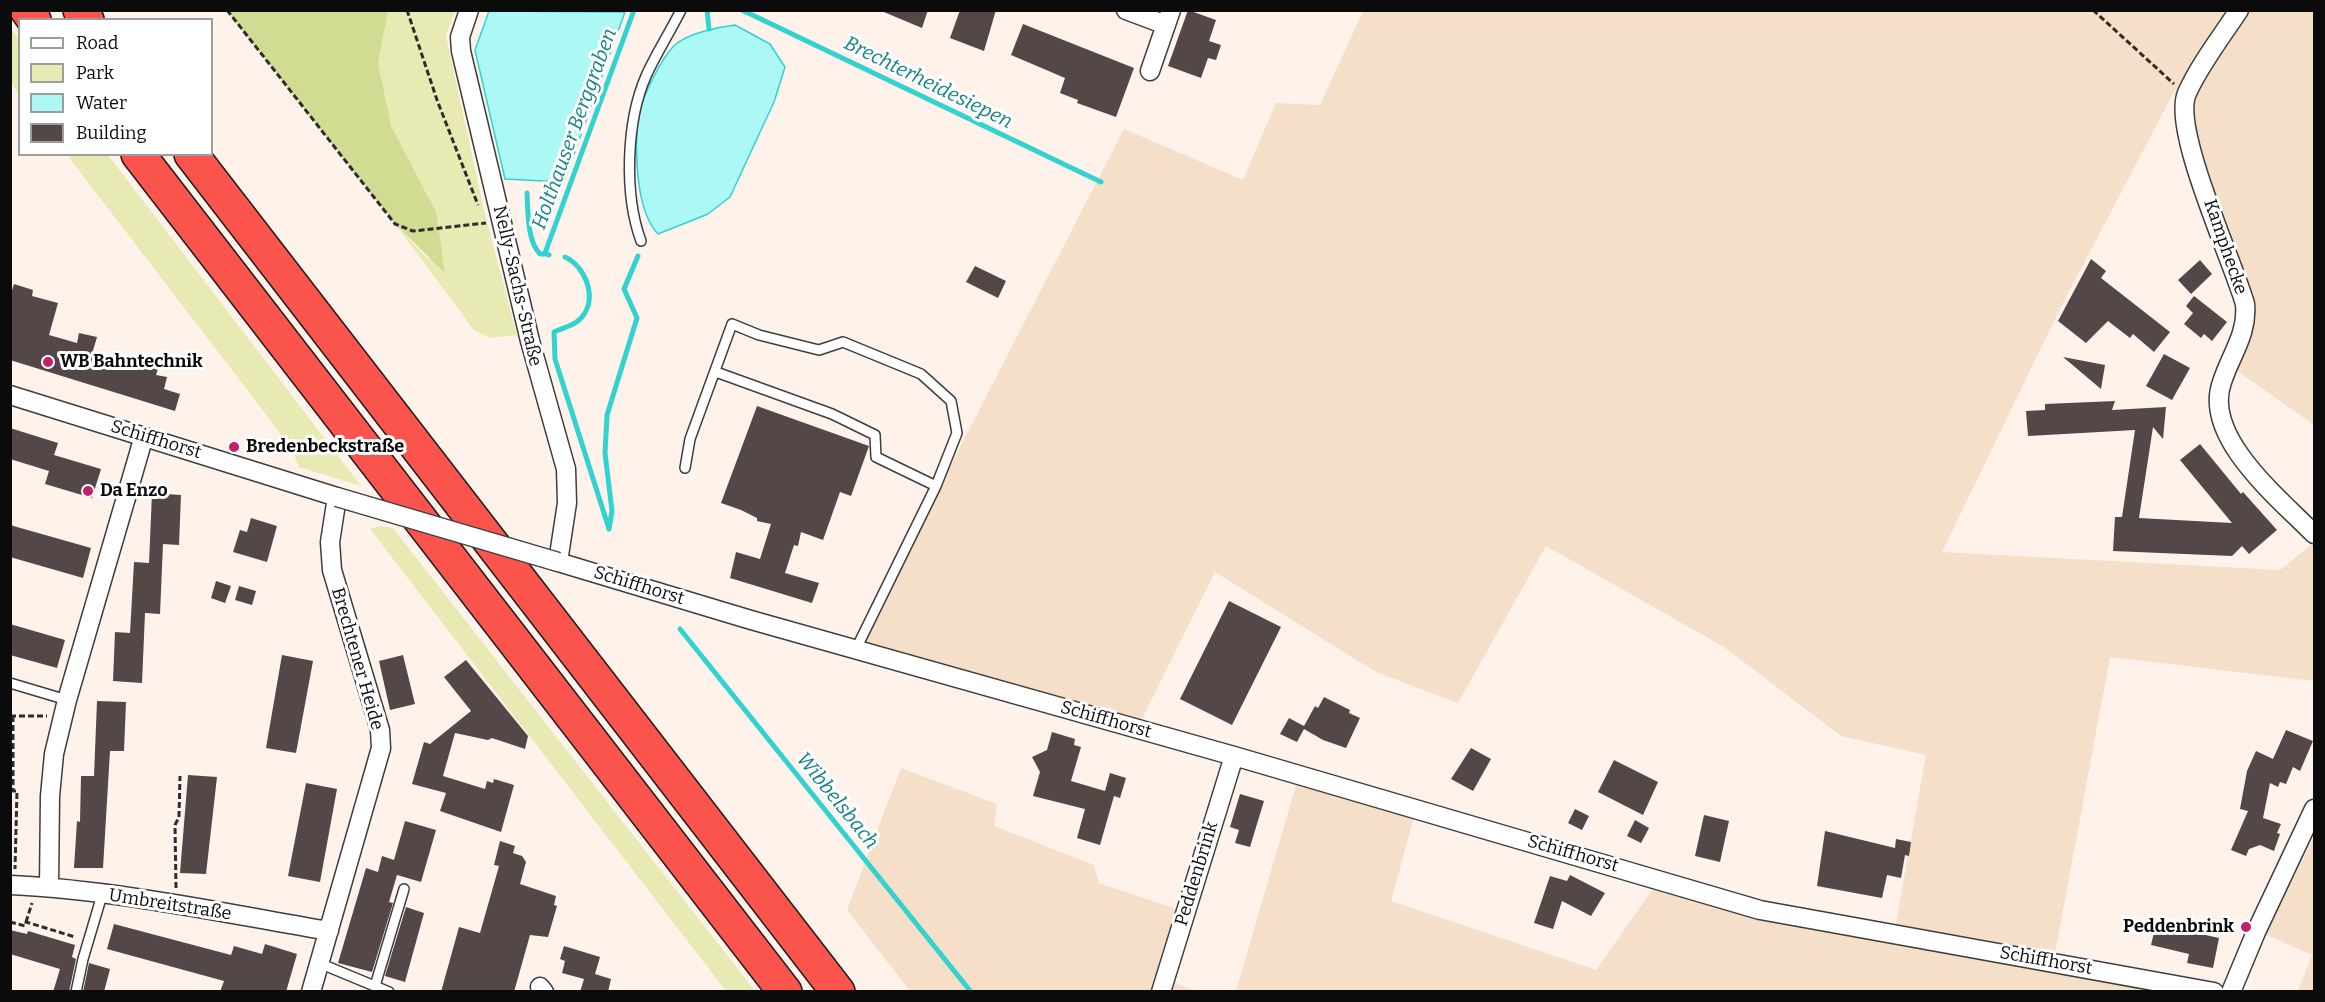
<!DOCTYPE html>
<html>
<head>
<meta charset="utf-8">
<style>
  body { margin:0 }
  #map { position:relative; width:2325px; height:1002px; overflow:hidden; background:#fff2ea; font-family:Bitter,serif }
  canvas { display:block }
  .frame { position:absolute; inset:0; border:12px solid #0b0b0b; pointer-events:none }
  .legend { position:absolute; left:18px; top:18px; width:195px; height:138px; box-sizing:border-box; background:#fff; border:2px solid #9d9d9d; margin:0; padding:8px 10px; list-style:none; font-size:18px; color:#0b0b0b }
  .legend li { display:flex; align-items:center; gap:12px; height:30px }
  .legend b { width:30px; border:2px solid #9d9d9d }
</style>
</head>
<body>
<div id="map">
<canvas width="2325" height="1002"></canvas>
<div class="frame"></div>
<ul class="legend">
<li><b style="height:8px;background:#fff"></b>Road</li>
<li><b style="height:16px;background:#e7eab2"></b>Park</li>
<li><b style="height:16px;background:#acf8f5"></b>Water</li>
<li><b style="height:16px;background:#544748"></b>Building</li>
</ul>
</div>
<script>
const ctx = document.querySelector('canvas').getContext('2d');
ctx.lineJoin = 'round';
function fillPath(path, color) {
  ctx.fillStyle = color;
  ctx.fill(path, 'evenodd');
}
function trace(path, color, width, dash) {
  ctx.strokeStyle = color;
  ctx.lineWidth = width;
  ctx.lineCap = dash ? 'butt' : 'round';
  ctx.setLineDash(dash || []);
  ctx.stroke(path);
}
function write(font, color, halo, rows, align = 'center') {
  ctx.font = font + ' Bitter,serif';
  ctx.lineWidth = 6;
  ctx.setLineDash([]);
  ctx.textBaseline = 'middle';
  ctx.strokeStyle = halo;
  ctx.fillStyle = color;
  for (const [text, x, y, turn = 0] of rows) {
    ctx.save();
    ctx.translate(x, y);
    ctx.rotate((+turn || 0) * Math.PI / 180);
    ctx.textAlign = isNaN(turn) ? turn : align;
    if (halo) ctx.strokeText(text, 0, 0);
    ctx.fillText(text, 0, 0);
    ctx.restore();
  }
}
fillPath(new Path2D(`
  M1363,11H2314V425L2229,365L2247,321L2208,199L2186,95L2175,90L2061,307L1942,552L2280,570L2314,542V681L2110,657L2054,959L2214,991H1236L1299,775L1416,810L1391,901L1596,970L1660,879L1894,935L1926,755L1841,736L1724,647L1546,546L1458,703L1376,672L1215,572L1137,729L856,649L1124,129L1243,180L1276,103L1320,105Z
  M901,768L997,804L994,826L1094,865L1099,883L1177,909L1161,977L1196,991H910L847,910Z
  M2314,837V991H2298L2312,955L2265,934Z`), '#f5dfc9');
fillPath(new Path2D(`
  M388,11H455L446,36L484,210L517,335L490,338L474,330L395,224L429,260L436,212L391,126L377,63Z
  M11,28L19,40V94L11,83Z
  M67,155H108L361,486L299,467L291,447Z
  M380,526L393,528L755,991H726L370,529Z`), '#e7eab2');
fillPath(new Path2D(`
  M227,11H388L378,63L391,126L436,212L445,273L395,224Z`), '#d1db91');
const water = new Path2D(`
  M489,11L625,12L564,182L505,179L475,50Z
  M735,25L770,44L785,67L774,102L730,197L708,214L658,234C635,210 634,146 639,114C642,97 662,57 675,45C688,33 719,27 735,25Z`);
fillPath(water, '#acf8f5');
trace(water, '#31d2cf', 1.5);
trace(new Path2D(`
  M707,10L709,29
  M742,10L1101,182
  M527,193C528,211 527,241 540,254H546
  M549,255L545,253L634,10
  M565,257C585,266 598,297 582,317C575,326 564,327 554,332L555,359L609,529
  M609,529L612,511L605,453L607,415L637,318L624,289L638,256
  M680,629L971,992`), '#31d2cf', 5);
fillPath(new Path2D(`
  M879,10H928L922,28Z
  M960,10H996L984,51L950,38Z
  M1188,10L1216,20L1209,41L1221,45L1216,60L1208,58L1201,78L1168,66Z
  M1023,24L1134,68L1116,117L1077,103L1078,100L1060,93L1065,78L1011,55Z
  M2091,259L2106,271L2101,278L2170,332L2154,352L2133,334L2130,338L2108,321L2086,343L2058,321Z
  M2200,260L2212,274L2191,294L2178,280Z
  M975,266L1006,281L998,298L966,282Z
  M14,284L33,290L32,296L58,303L49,335L77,343L79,333L97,337L92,354L135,367L137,360L159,366L156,375L167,377L164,389L180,394L175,411L10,360V297Z
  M2194,296L2227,322L2212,341L2204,334L2201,338L2184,324L2193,313L2186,306Z
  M2164,354L2190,368L2172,400L2146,386Z
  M2063,357L2105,365L2101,389Z
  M2115,401L2112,410L2166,407L2163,439L2153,427L2139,518L2232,523L2180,460L2200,444L2241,494L2243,492L2277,530L2249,554L2242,546L2232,556L2113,551L2115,517H2122L2135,430L2028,436L2026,411L2045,410V404Z
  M757,406L869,446L851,496L840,492L823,540L801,532L798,546L794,545L785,573L819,583L812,603L730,578L736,552L760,559L771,524L757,521V518L741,510L721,503Z
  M10,428L58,443L54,455L101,469L92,498L45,484L49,471L10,459Z
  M152,493L181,495L179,545L163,544L160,614L145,613L142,683L113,681L115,632L130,633L134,562L149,563Z
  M251,518L277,526L267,562L233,552L240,530L247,532Z
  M10,525L91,548L83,578L10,557Z
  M216,581L231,586L225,603L211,598Z
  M239,586L256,591L252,605L235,600Z
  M1229,601L1281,627L1232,725L1180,699Z
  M10,624L65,640L57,668L10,655Z
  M282,655L313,661L296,753L266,748Z
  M403,655L415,704L390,710L379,661Z
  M466,660L528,736L525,749L492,738L488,740L455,733L443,776L485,789L487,781L493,783L494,779L514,785L501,832L440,811L446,793L412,784L424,742L430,744L471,711L444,677Z
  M1324,697L1350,710L1349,713L1360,718L1346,748L1323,740L1304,729L1297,742L1280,734L1289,718L1304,726L1315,706L1318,708Z
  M97,701L126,702L124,751H110L103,868H74L77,821L80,822L81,776H94Z
  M2286,730L2313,741L2300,771L2293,767L2286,784L2280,782L2278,787L2270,783L2263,818L2281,824L2277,833L2280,834L2274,851L2260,845L2249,849L2246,856L2231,850L2248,811L2240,809L2247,771L2256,751L2273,759Z
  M1052,732L1075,739L1074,745L1081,747L1071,781L1105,791L1110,773L1126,778L1120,798L1114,796L1100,845L1077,838L1085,809L1033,796L1040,772L1032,757L1047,750Z
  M1471,748L1491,759L1473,791L1451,779Z
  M1614,760L1658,782L1643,815L1598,792Z
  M188,775L217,777L206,874L180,873Z
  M306,783L337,789L320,882L288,876Z
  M1240,794L1264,801L1250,847L1235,843L1239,830L1230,827Z
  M1575,809L1589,816L1582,830L1568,823Z
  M1704,815L1729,821L1720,862L1695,856Z
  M1635,820L1649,828L1641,843L1627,836Z
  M405,821L436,830L421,882L397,875L389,902L393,903L372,972L338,963L366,868L378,872L382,856L394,860Z
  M1825,831L1895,848L1896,839L1911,842L1909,856L1905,855L1901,878L1887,875L1882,898L1817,886Z
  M500,841L515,846L513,853L522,856L526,862L520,884L556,896L554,905L557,906L548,937L530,935L514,992H441L459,927L480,933L499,866L494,865Z
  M1570,875L1605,893L1591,916L1562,901L1553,929L1534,923L1550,876L1567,881Z
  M406,907L424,913L405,982L385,976Z
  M114,924L231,955L234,946L262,954L265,944L297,954L286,992H220L224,981L107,949Z
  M2156,924L2219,938L2213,968L2187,963L2189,954L2151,945Z
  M10,930L27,934L28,931L75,945L72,957L76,959L69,992H53L60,969L10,954Z
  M564,946L600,957L595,974L611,979L608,992H580L584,979L562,973L565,961L560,959Z
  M89,963L110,969L104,992H83Z`), '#544748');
const lane = new Path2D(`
  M641,241C624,195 626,122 646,76C656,54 670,32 681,10
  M716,372L832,414L875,435L876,457L936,486L856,649
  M685,468L690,439L732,324L759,335L819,350L843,342L921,374L951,401L957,433L936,486
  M10,683L67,700
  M319,963L389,992
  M375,986L404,889
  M76,992L83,959L102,895`);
const street = new Path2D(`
  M469,10L460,37L461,51L530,341L566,469L567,503L558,562L751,620L1234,756L1760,910L2214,992
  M1126,10L1166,25
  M2239,10C2222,36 2200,64 2187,93C2171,129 2233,261 2245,304C2248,334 2231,354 2222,382C2202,437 2280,499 2314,534
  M1150,71L1171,10
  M10,395L337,497L330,542L332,570L380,730L381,748L311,992
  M10,885C117,890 224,913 329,931
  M49,887L50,796L54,754L67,700L144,436
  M540,987L544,992
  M1161,992L1234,756
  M2231,992L2256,932L2314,809`);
const highway = new Path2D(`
  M27,10L34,20
  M80,10L87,20
  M138,154L785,992
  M191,154L838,992`);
trace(lane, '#3e3e3e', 12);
trace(street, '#3e3e3e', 21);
trace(highway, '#1c1c1c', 36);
trace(new Path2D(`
  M227,10L395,224L413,231L486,223
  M407,10L437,100L478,205
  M2093,10L2174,84
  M10,716H47
  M13,716V791H17L15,869
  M176,888L175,825L179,817L180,776
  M10,922L25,926L26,922L75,937
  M26,922L32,903`), '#2d2d2d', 3, [6, 3]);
trace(lane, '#fff', 9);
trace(street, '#fff', 18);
trace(highway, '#fa544d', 33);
const streetBridge = new Path2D(`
  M337,497L558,562`);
trace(streetBridge, '#3e3e3e', 21, []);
trace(streetBridge, '#fff', 18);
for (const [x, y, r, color] of [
  [48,362,6,"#c01f69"],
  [234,447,6,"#c01f69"],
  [88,491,6,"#c01f69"],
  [2246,927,6,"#c01f69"]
]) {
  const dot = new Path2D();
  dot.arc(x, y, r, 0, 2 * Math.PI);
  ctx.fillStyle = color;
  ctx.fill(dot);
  trace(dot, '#fff', 2);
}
write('18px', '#0b0b0b', '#fff', [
  ["Kamphecke",2225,247,71],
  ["Nelly-Sachs-Straße",517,286,77],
  ["Schiffhorst",156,440,17],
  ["Schiffhorst",639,586,17],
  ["Brechtener Heide",357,659,74],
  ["Schiffhorst",1106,720,16],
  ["Schiffhorst",1573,854,16],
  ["Peddenbrink",1197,874,-73],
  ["Umbreitstraße",170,905,9],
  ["Schiffhorst",2046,961,10]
]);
write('bold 18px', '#0b0b0b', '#fff', [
  ["WB Bahntechnik",60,362],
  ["Bredenbeckstraße",246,447],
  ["Da Enzo",100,491],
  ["Peddenbrink",2234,927,"right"]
], 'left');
write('italic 20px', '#118284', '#fff', [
  ["Brechterheidesiepen",928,83,26],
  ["Holthauser Berggraben",575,129,-70],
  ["Wibbelsbach",837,801,51]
]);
</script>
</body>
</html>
